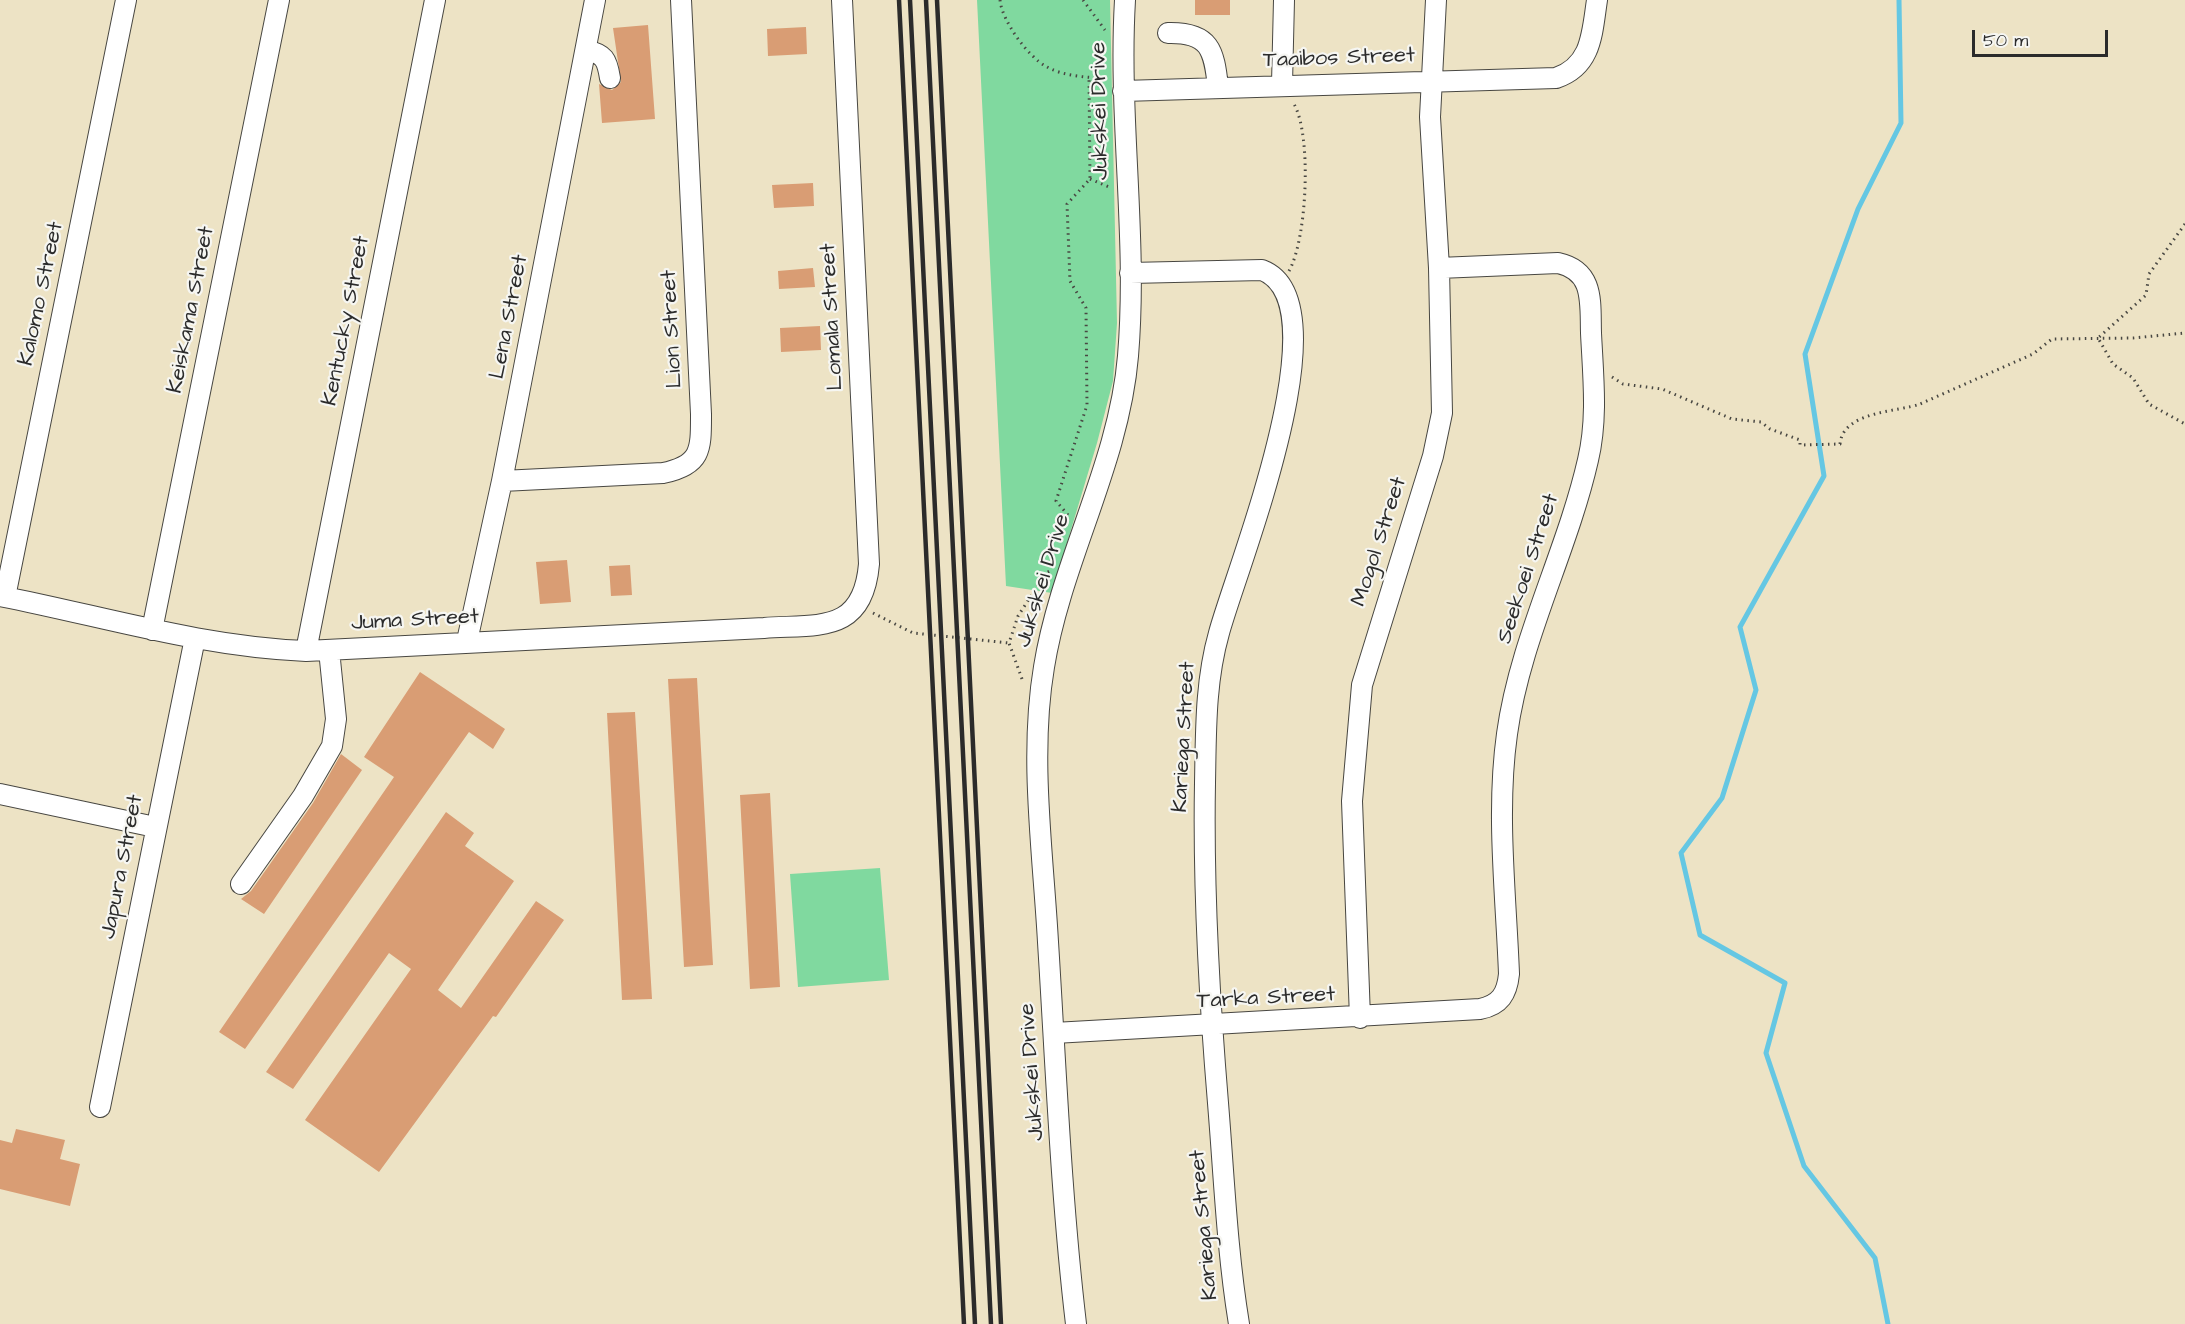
<!DOCTYPE html>
<html>
<head>
<meta charset="utf-8">
<style>
  body { margin:0 }
  #map { position:relative; width:2185px; height:1324px; overflow:hidden; background:#ede3c5; font-family:"Architects Daughter",sans-serif }
  canvas { display:block }
  .scale { position:absolute; left:1972px; top:30px; width:136px; height:27px; box-sizing:border-box; border:3px solid #2b2b2b; border-top:0; padding-left:8px; font-size:18px; line-height:21px; white-space:nowrap; color:#2b2b2b; -webkit-text-stroke:4px #f6f6f2; paint-order:stroke }
</style>
</head>
<body>
<div id="map">
<canvas width="2185" height="1324"></canvas>
<div class="scale">50 m</div>
</div>
<script>
const ctx = document.querySelector('canvas').getContext('2d');
ctx.lineJoin = 'round';
function fillPath(path, color) {
  ctx.fillStyle = color;
  ctx.fill(path, 'evenodd');
}
function trace(path, color, width, dash) {
  ctx.strokeStyle = color;
  ctx.lineWidth = width;
  ctx.lineCap = dash ? 'butt' : 'round';
  ctx.setLineDash(dash || []);
  ctx.stroke(path);
}
function write(font, color, halo, rows, align = 'center') {
  ctx.font = font + ' "Architects Daughter",sans-serif';
  ctx.lineWidth = 4.5;
  ctx.setLineDash([]);
  ctx.textBaseline = 'middle';
  ctx.strokeStyle = halo;
  ctx.fillStyle = color;
  for (const [text, x, y, turn = 0] of rows) {
    ctx.save();
    ctx.translate(x, y);
    ctx.rotate((+turn || 0) * Math.PI / 180);
    ctx.textAlign = isNaN(turn) ? turn : align;
    if (halo) ctx.strokeText(text, 0, 0);
    ctx.fillText(text, 0, 0);
    ctx.restore();
  }
}
fillPath(new Path2D(`
  M977,0H1110L1117,323L1113,381L1097,443L1052,593L1006,586Z
  M880,868L889,980L798,987L790,874Z`), '#80d99f');
trace(new Path2D(`
  M1888,1324L1875,1258L1804,1166L1766,1053L1785,983L1700,935L1681,853L1722,798L1756,690L1740,627L1824,476L1805,354L1858,209L1901,123L1899,0`), '#65c7e3', 5);
fillPath(new Path2D(`
  M1195,0H1230V15H1195Z
  M648,25L655,119L602,123L599,84L612,90L621,82L613,28Z
  M806,27L807,54L768,56L767,29Z
  M813,183L814,206L774,208L772,185Z
  M813,268L815,287L779,289L778,271Z
  M820,326L821,350L781,352L780,328Z
  M567,560L571,602L540,604L536,562Z
  M630,565L632,595L611,596L609,566Z
  M420,672L505,729L493,749L469,732L245,1049L219,1032L394,777L364,757Z
  M697,678L713,965L684,967L668,679Z
  M635,712L652,999L622,1000L607,713Z
  M341,754L362,770L264,914L241,899L251,891L313,803Z
  M770,793L780,987L750,989L740,795Z
  M446,812L474,833L465,846L514,881L438,990L461,1008L536,901L564,920L496,1017L493,1016L379,1172L305,1120L411,969L389,953L293,1089L266,1072Z
  M16,1129L65,1140L60,1159L80,1164L70,1206L0,1189V1140L12,1143Z`), '#d99d74');
const minor = new Path2D(`
  M1168,33C1210,32 1214,50 1218,87
  M586,50C604,54 607,59 610,78
  M1282,84L1284,0
  M1123,91L1556,78C1592,66 1592,33 1597,0
  M1130,273L1262,270C1346,302 1235,572 1219,633C1205,682 1206,733 1205,783C1203,892 1209,995 1218,1103C1224,1176 1227,1251 1239,1324
  M502,481L663,473C702,465 701,449 701,414L681,0
  M0,596C102,616 202,647 306,651L764,628C819,624 863,634 869,564L842,0
  M5,597L126,0
  M152,630L279,0
  M467,641L502,481L595,0
  M306,651L435,0
  M0,794L155,827
  M241,884L303,796L332,746L336,719L329,650
  M1360,1018L1352,801L1362,685L1433,456L1442,413L1439,268L1430,117L1436,0
  M1054,1033L1480,1009C1500,1005 1507,994 1509,974C1506,895 1496,812 1507,734C1520,639 1567,552 1588,460C1598,418 1593,375 1591,333C1590,303 1595,271 1558,263L1439,268
  M100,1107L195,638
  M1076,1324C1061,1197 1056,1069 1048,942C1043,852 1029,756 1044,667C1061,561 1119,464 1128,356C1138,238 1118,119 1125,0`);
trace(minor, '#484742', 22);
trace(new Path2D(`
  M1000,0C1002,21 1028,57 1047,67C1063,76 1089,78 1106,78
  M1083,0L1105,30
  M1090,179L1109,187
  M2185,224L2149,274L2146,295L2098,338L2113,364L2133,378L2149,404L2185,424
  M1289,271C1307,239 1312,136 1294,104
  M1612,377L1623,384L1662,389L1732,419L1761,422L1770,429L1800,440V445L1840,444C1843,411 1898,412 1920,404L2033,354L2052,339L2133,338L2185,333
  M1068,515L1056,501L1087,405L1086,308L1070,281L1067,204L1090,179L1089,77
  M873,613L913,633L1009,643
  M1022,679L1009,643L1018,616L1046,573L1050,571`), '#484742', 3, [1.5, 4.5]);
trace(minor, '#fff', 20);
trace(new Path2D(`
  M899,0L964,1324
  M910,0L975,1324
  M926,0L991,1324
  M937,0L1001,1324`), '#2b2b2b', 4.5);
write('22px', '#2b2b2b', '#f6f6f2', [
  ["Taaibos Street",1339,59,-2],
  ["Jukskei Drive",1101,111,-91],
  ["Kalomo Street",42,294,-78],
  ["Keiskama Street",192,310,-79],
  ["Lena Street",510,317,-79],
  ["Lomala Street",833,317,-93],
  ["Kentucky Street",347,321,-79],
  ["Lion Street",673,329,-93],
  ["Mogol Street",1380,542,-72],
  ["Seekoei Street",1529,569,-72],
  ["Jukskei Drive",1044,581,-73],
  ["Juma Street",415,621,-3],
  ["Kariega Street",1185,737,-87],
  ["Japura Street",123,867,-79],
  ["Tarka Street",1266,999,-3],
  ["Jukskei Drive",1033,1072,-94],
  ["Kariega Street",1205,1225,-95]
]);
</script>
</body>
</html>
